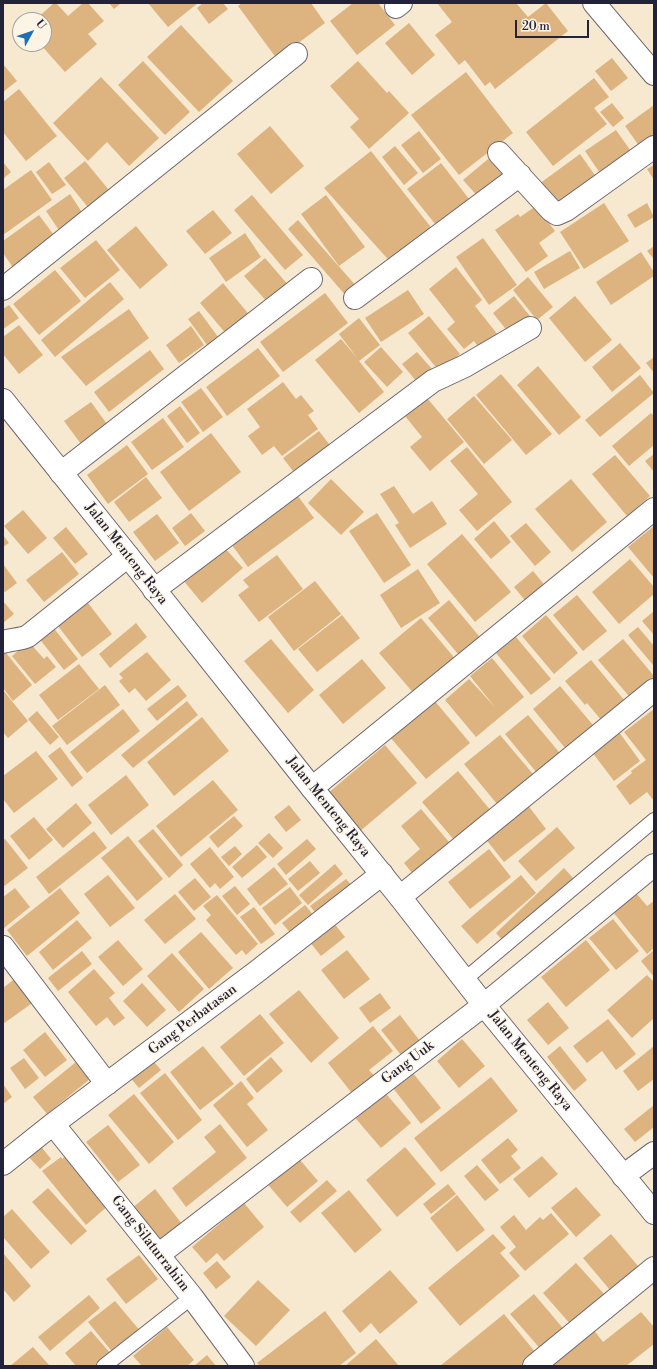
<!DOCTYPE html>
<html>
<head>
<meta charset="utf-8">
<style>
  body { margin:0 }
  #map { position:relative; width:657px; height:1369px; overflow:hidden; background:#f7e8d0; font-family:"Libre Bodoni",serif }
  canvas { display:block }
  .frame { position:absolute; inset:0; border:4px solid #22223b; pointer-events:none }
  .north { position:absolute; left:12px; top:12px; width:40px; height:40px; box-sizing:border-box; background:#fcf5e5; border:1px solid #a5a1a1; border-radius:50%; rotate:50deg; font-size:11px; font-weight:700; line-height:16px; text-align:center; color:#22223b }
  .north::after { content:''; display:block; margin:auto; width:14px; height:18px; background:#1f6fb2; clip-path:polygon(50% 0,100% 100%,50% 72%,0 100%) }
  .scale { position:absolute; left:515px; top:20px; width:74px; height:18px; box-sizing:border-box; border:2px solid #22223b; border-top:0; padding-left:5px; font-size:12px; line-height:14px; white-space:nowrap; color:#22223b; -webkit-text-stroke:3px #fcf5e5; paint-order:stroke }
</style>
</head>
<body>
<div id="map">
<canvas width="657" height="1369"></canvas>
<div class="frame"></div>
<div class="north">U</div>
<div class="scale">20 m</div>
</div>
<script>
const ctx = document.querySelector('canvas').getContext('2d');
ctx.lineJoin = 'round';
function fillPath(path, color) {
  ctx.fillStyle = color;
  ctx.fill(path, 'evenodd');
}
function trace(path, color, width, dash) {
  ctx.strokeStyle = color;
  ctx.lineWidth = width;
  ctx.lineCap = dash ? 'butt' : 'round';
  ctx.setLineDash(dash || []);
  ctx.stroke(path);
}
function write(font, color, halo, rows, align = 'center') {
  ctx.font = font + ' "Libre Bodoni",serif';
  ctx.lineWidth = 3;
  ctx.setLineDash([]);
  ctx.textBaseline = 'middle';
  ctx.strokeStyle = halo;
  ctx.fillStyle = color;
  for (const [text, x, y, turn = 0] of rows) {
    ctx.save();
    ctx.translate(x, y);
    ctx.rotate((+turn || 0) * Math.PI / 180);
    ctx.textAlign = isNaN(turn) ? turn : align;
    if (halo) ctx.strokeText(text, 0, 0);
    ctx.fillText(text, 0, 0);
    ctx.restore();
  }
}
fillPath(new Path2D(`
  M54,3H56L68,16L83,3H88L104,21L88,34L97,44L65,72L40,44H44V20H35Z
  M109,3H121L114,9Z
  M148,3H198L168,27Z
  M203,3H223L228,9L209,24L197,8Z
  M242,3H311L325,23L277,59L238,6Z
  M353,3H378L395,25L357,55L330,21Z
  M437,3H516L528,17L546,3L568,31L495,89L490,82L485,86L465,60L459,65L435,35L452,22Z
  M409,23L435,55L412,75L385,43Z
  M181,25L233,81L199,112L147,57Z
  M612,58L628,78L611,91L595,71Z
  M143,61L190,112L165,135L118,85Z
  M358,61L387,93L389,91L409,113L369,149L350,127L359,119L330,86Z
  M3,64L17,81L3,92Z
  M466,72L513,133L459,175L411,115Z
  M101,77L159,138L129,166L107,142L88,161L53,123Z
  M594,78L609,97L594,108L607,124L553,166L526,132Z
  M19,89L57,136L26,161L3,132V102Z
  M612,103L624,118L613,127L600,112Z
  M654,105V141L642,150L625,126Z
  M270,126L304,166L271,194L237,154Z
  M616,130L635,157L604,179L585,151Z
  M419,131L441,159L423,173L401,145Z
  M395,146L418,173L404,185L382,157Z
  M371,151L437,235L394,266L324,188Z
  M580,154L599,181L558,211L539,184Z
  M493,155L509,178L482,201L463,180Z
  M85,161L113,195L92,212L64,178Z
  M3,162L11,172L3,179Z
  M49,162L66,185L52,194L36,172Z
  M441,163L473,204L440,230L407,189Z
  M654,165V180L647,169Z
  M31,170L52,200L3,235V190Z
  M70,194L85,217L61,233L46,211Z
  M252,195L303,255L285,270L234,210Z
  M326,195L365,247L339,266L301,214Z
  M604,203L629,241L584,269L560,232Z
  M647,203L654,217L635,228L627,215Z
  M536,206L555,231L539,243L548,256L526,272L495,230L518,214L520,217Z
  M213,210L232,233L205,254L186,231Z
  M39,215L56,238L14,269L3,253V241Z
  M298,220L357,287L347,297L288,229Z
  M136,226L168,265L140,289L107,250Z
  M245,233L261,257L226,282L209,258Z
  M483,238L517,285L489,305L456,257Z
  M96,240L120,270L85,298L60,268Z
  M654,246V259L647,251Z
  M570,251L580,268L544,289L534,272Z
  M641,252L654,272V276L611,305L596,282Z
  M265,258L289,286L269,304L244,276Z
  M456,267L482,300L475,306L498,335L480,349L474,341L464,349L447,329L455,322L429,289Z
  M55,270L81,301L39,335L13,304Z
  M528,277L553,307L537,320L513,290Z
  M110,282L124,299L55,357L41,340Z
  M223,283L251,317L228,336L200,303Z
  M408,290L424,314L381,342L365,318Z
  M325,293L348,323L283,372L260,342Z
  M514,296L533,320L512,337L493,313Z
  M575,296L612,340L585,362L549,318Z
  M9,305L19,318L3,329V309Z
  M129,309L149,338L86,386L61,357Z
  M199,311L221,341L210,349L188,319Z
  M429,316L460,354L439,371L408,333Z
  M359,318L380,345L359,361L384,392L359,413L315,360L341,339L358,359L339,334Z
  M19,325L43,355L19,374L3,354V337Z
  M191,326L204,345L179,363L166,345Z
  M620,343L641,368L612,392L592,367Z
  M381,347L403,372L387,387L364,362Z
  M258,348L280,376L227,416L206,387Z
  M150,350L164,369L109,412L94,392Z
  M417,352L432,369L417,382L402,364Z
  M654,357V373L646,363Z
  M538,366L581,417L559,435L517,385Z
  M501,374L552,434L526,455L476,395Z
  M640,375L654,393L600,437L585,420Z
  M283,382L296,399L301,395L314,411L308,415L318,429L282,456L274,446L262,455L248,436L260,427L247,409Z
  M201,388L223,417L203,432L181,402Z
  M474,396L512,440L484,464L447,419Z
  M427,398L464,442L430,471L410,447L422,437L405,416Z
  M91,402L107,424L81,444L64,421Z
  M180,406L200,433L187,443L167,416Z
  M651,413L654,416V445L629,466L612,446Z
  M163,418L184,447L152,470L131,442Z
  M319,431L332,448L296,475L283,458Z
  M211,433L241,472L189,511L160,472Z
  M127,445L148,474L108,504L87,475Z
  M467,447L512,502L477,531L459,510L478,494L450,461Z
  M654,454V472L645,461Z
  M615,455L650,496L627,516L592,474Z
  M146,477L162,498L129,522L114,502Z
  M331,479L364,512L341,535L308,503Z
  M571,479L607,522L572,552L535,509Z
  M394,486L413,514L432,501L447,524L410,548L395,525L399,523L380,494Z
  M295,492L314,518L248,567L229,541Z
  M23,510L47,538L28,554L4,526Z
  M191,513L205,531L185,546L172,528Z
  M377,513L411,565L384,583L349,531Z
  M157,514L179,543L155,561L133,532Z
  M494,521L511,542L491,559L474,539Z
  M526,523L551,552L535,566L510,536Z
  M654,526V578L628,547Z
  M66,527L88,554L75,564L53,538Z
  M462,534L511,592L475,622L427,564Z
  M3,535L9,543L3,547Z
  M223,546L243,568L202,603L183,580Z
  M62,552L79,574L44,602L26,580Z
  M277,555L303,589L259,622L238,595L249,587L243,580Z
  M630,559L654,587V594L619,624L592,592Z
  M3,564L17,583L5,592L3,590Z
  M418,569L440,603L401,628L380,595Z
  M533,571L547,588L528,604L514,587Z
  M315,581L341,614L294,651L268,617Z
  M577,595L607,631L583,651L553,615Z
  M449,600L484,642L463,660L428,618Z
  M3,601L14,614L3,623Z
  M88,603L112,634L82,657L58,626Z
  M654,611V635L642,621Z
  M342,615L360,638L317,672L298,649Z
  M546,615L578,653L554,674L522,636Z
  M421,618L457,661L416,696L379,653Z
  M136,623L147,637L110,668L99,654Z
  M52,626L78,659L64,670L38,637Z
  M638,627L654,646V663L653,665L628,635Z
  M516,637L551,679L531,695L496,653Z
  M271,639L314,690L288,713L244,661Z
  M623,639L654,676V685L634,702L598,660Z
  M29,642L44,659L47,656L56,667L35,684L12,656Z
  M147,652L171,680L146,701L135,688L129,693L119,681L123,678L119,674Z
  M6,653L32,685L13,701L3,688V655Z
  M492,658L524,697L476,737L445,700L469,679L495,707L470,676Z
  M362,659L386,688L343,724L319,695Z
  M591,660L630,707L607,727L587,703L585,705L565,681Z
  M79,664L99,689L58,720L39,695Z
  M105,685L120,705L67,745L52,726Z
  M178,685L187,696L157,721L147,709Z
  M560,686L598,731L570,754L533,709Z
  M3,690L28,721L8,738L3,732Z
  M434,700L470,743L426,779L390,737Z
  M187,701L198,715L133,768L121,755Z
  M123,709L140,731L87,773L70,752Z
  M654,709V801L647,792L630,805L616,786L632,773L631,771L646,760L624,732Z
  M37,711L59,737L50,745L28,719Z
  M528,715L564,758L541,778L505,734Z
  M202,717L229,751L174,796L147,762Z
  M619,732L640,761L614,781L592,752Z
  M500,735L538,780L502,810L464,764Z
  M385,745L417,783L359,832L327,794Z
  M60,747L83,778L72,787L48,756Z
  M36,751L58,779L14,813L3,799V776Z
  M458,771L496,817L460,847L422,802Z
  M126,775L149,805L111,835L88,805Z
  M213,780L238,810L181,857L156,826Z
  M76,803L92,823L63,848L46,829Z
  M527,804L546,829L504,862L484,837Z
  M289,805L301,820L286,832L274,817Z
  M421,809L454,848L417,879L404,863L420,849L401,826Z
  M234,816L243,826L218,848L209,837Z
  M34,817L53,840L29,860L10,836Z
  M557,827L575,848L536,881L518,861Z
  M153,829L183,865L169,878L138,841Z
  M94,831L107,848L49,894L36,877Z
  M269,833L283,848L273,858L258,843Z
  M128,836L163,879L137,901L101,858Z
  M5,839L28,868L3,887V840Z
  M307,839L316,849L286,875L277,864Z
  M257,845L267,857L242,878L232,867Z
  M235,846L242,854L229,866L221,857Z
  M210,847L234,877L220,889L215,883L210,888L190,864Z
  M489,849L511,877L470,909L448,882Z
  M310,861L320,873L298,891L288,879Z
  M335,864L343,874L308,905L299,895Z
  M274,867L288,884L260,906L247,889Z
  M564,868L573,878L505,943L496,933Z
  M108,875L135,908L110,927L84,894Z
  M521,875L536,893L477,944L461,926Z
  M195,878L211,897L194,911L178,892Z
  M346,879L354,888L318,916L310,906Z
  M235,886L250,904L237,915L222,896Z
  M290,887L302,903L275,925L262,908Z
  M15,888L30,907L4,928L3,897Z
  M60,888L80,913L27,956L7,930Z
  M636,893L647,906L654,901V948L647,954L613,912Z
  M175,894L196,919L165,944L144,920Z
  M217,895L258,944L246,955L242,950L236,955L206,920L211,915L203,906Z
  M305,905L315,917L292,935L282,923Z
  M254,907L275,934L261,944L240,917Z
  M329,917L345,937L321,956L305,936Z
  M613,919L639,951L616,970L589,938Z
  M77,920L92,938L53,970L39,952Z
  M201,932L233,968L209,989L178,952Z
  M118,940L143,969L123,986L98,957Z
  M586,940L610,970L566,1007L541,977Z
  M347,950L370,979L344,999L321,970Z
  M654,950V977L641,961Z
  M82,951L92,964L58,991L48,978Z
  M172,953L204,989L179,1012L147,976Z
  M94,969L115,993L109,998L125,1018L114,1026L107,1017L96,1026L68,992Z
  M647,975L654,982V1018L632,1038L607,1010Z
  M17,977L35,1001L3,1024V988Z
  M142,983L166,1010L147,1027L123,1001Z
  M299,990L339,1038L311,1063L269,1014Z
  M380,993L391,1008L370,1023L359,1008Z
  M548,1002L569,1028L548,1045L527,1020Z
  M260,1014L284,1043L244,1076L220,1047Z
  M400,1015L420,1041L401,1055L381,1030Z
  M608,1019L636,1054L616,1070L602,1051L587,1063L573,1046Z
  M373,1026L393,1051L369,1070L377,1079L355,1097L328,1063Z
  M45,1032L67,1060L45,1077L23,1050Z
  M462,1039L485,1066L459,1088L437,1061Z
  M203,1046L234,1084L200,1110L170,1072Z
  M560,1046L587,1080L574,1091L547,1057Z
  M654,1046V1079L638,1091L623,1071Z
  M150,1057L161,1070L139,1088L128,1075Z
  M271,1057L283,1071L257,1093L246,1079Z
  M24,1058L39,1078L25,1089L10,1068Z
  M76,1062L90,1079L47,1114L33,1097Z
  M409,1068L441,1108L421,1124L393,1088Z
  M165,1073L202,1120L178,1140L140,1093Z
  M491,1077L518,1111L441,1172L414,1138Z
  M241,1081L254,1098L247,1104L268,1130L247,1147L213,1105Z
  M3,1084L12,1097L3,1104Z
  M381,1088L411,1123L381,1148L351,1113Z
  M134,1094L174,1142L149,1164L108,1115Z
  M654,1105V1127L635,1142L624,1129Z
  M220,1124L247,1158L186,1207L172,1188L216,1152L204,1137Z
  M108,1125L140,1165L118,1182L86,1142Z
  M508,1138L518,1150L511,1156L521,1168L500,1184L481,1160Z
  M39,1144L51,1159L40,1169L27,1155Z
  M405,1147L436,1184L397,1217L366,1180Z
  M69,1153L110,1204L86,1225L42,1171L61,1157L62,1159Z
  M295,1154L318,1181L287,1207L264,1180Z
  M542,1156L558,1174L529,1198L513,1179Z
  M477,1165L499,1190L485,1201L464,1176Z
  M327,1180L337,1191L300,1223L290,1212Z
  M448,1184L456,1194L431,1214L423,1204Z
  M576,1187L601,1215L576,1237L551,1208Z
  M48,1188L87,1231L71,1245L32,1202Z
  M155,1189L182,1224L158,1243L131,1209Z
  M349,1190L382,1230L355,1253L321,1213Z
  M457,1195L485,1230L457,1252L430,1218Z
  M244,1203L264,1227L224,1261L217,1253L206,1263L192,1247Z
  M12,1209L50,1252L31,1269L3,1237V1217Z
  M551,1213L569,1234L525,1271L509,1253L516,1247L500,1227L514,1215L526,1230L540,1217L543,1220Z
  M493,1234L506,1248L500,1253L520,1276L460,1326L428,1288Z
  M611,1234L638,1266L610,1290L583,1258Z
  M3,1253L31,1286L14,1302L3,1289Z
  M139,1255L158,1279L126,1304L106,1279Z
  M217,1261L231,1277L216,1289L203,1273Z
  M576,1263L605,1295L572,1326L543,1293Z
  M390,1270L418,1302L380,1334L371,1323L360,1333L342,1311Z
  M258,1280L290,1310L256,1346L224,1316Z
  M534,1294L567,1333L544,1353L510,1314Z
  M89,1295L100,1308L50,1351L38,1337Z
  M115,1301L141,1332L114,1354L88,1322Z
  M325,1311L356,1353L339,1366H260L257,1363Z
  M641,1312L654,1327V1344L626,1366H555L552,1362L593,1329L603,1342Z
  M504,1314L540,1358L530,1366H440Z
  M167,1327L194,1360L187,1366H142L133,1356Z
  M91,1331L111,1354L97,1366H76L65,1353Z
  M376,1339L399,1366H347L346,1365Z
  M33,1347L49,1365L10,1366Z
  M207,1355L216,1366H194Z`), '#ddb380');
const service = new Path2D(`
  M464,980L654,820
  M104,1366L192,1297`);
const minor = new Path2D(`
  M594,3L654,74
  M396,7L401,3
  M499,153L551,210L557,214L566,210L654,147
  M3,289L296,54
  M355,298L520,175
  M61,473L311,279
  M154,590L433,381L465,366L530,328
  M3,642C11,639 20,640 28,636L128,556
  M312,788L654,509
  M400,897L654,690
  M3,947L107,1084
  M53,1124L192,1297L243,1366
  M3,1164L53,1124L255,973L382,874
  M623,1176L654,1153
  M158,1255L484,1005L654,865
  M534,1366L654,1268`);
const tertiary = new Path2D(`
  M3,400L128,556L312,788L400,897L484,1005L654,1213`);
trace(service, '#6d676f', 16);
trace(minor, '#6d676f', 24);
trace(tertiary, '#6d676f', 24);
trace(service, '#fff', 14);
trace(minor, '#fff', 22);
trace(tertiary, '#fff', 22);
write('14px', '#22223b', '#fcf5e5', [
  ["Jalan Menteng Raya",126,554,52],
  ["Jalan Menteng Raya",328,807,51],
  ["Gang Perbatasan",193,1020,-37],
  ["Jalan Menteng Raya",530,1061,51],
  ["Gang Uuk",408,1063,-37],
  ["Gang Silaturrahim",150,1244,52]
]);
</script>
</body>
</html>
